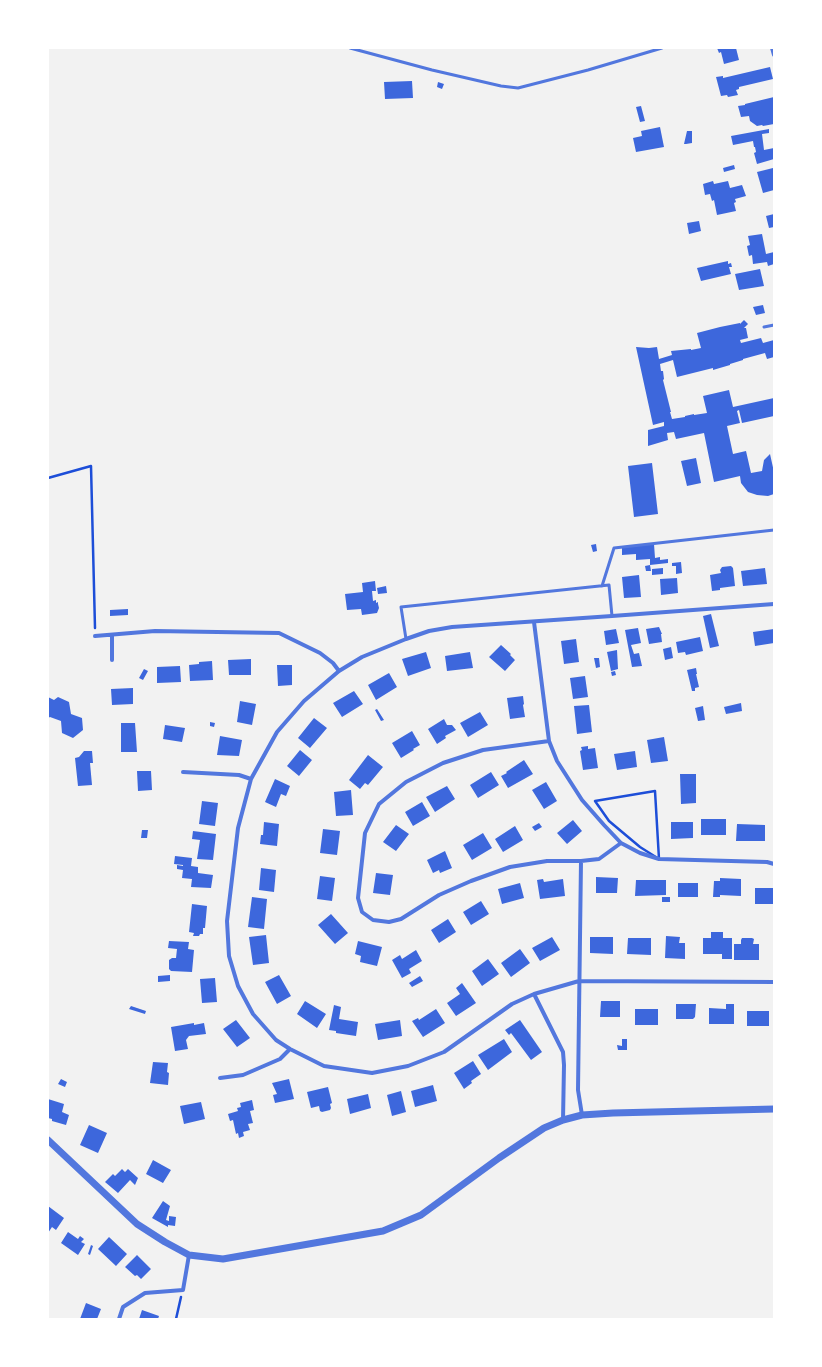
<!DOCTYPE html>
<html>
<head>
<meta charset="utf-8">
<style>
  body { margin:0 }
  #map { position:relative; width:822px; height:1367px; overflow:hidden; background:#f2f2f2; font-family:Manrope,sans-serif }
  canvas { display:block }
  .frame { position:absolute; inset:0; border:49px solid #fff; pointer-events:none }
</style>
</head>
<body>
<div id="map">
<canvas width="822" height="1367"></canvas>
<div class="frame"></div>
</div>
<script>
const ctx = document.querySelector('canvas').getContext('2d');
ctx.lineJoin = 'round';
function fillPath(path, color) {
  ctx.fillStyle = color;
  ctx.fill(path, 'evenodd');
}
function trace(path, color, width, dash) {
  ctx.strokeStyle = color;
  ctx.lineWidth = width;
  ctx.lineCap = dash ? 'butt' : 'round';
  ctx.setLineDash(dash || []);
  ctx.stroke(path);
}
fillPath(new Path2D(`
  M717,48H736L739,60L724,64L721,52L719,53Z
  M770,67L773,79L739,87V89L736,90L738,95L728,97L727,95L721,96L716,77L723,76V78Z
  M412,81L413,98L385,99L384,82Z
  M438,82L444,84L442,89L437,87Z
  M774,97V124L763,126L762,125L757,126L750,121L749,116L741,117L738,106L745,105V104Z
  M641,106L645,121L640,122L636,107Z
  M660,127L664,147L636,152L633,138L642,136L641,131Z
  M769,129V133L762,134L764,150L774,148V159L757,164L754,153L756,152L755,147H754L753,141L733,145L731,136Z
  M687,131H692V143L686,144H684Z
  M734,165L735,169L724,172L723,168Z
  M773,168L774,190L763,193L757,172Z
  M713,181L714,184L728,181L730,188L742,185L746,196L735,199L736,202L734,203L736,211L717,215L714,200L712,201L710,194L705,195L703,184Z
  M774,214V227L769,228L766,216Z
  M699,221L701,231L689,234L687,223Z
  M762,234L766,254L774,252V264L768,266L767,262L753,264L752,255L749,256L747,246L750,245L748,236Z
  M728,261V264L731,263L732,267H729L731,274L701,281L697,268Z
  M760,269L764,286L739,290L735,274Z
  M763,305L765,313L756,315L753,307Z
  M744,320L748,324L744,328H746L748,338L740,340L741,343L761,338L763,343L774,340V357L767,359L765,353L743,359V360L730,364V365L713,370V368L677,377L673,360L660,364L661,371H663L664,379L663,380L671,412H670L672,419L685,417V416L694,414V415L707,413L703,396L729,390L733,407L774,398V416L742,423L739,410L737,411L740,423L727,426L733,454L746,451L751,473L762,471L764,460L770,454L774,472V494L768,496L757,495L748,492L741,483L740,476L714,482L704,433L676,439L674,432L667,433L668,440L648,446V430L664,426V422L653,425L636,347L649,348L657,347L659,359L672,355L671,351L691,349V350L701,348L697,333L720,327L740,323V324Z
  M696,458L701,483L687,486L681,461Z
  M652,463L658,514L634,517L628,466Z
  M596,544L597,551L593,552L591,545Z
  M654,544L655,558L660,557V560L668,559V563L650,565V559L636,560V554L622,555V547Z
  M681,562L682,573L676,574V566H672V563Z
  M650,565L651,571H646L645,566Z
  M731,566L733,568L735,586L720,588V590L712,591L710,575L721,573L720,570L722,567Z
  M663,568V574L652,575V569Z
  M765,568L767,584L743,586L741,571Z
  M639,575L641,597L624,598L622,577Z
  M677,578L678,593L661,595L660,579Z
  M375,581L376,591H372L373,601L376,600V603L378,602V604L379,608L377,613L362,615L361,609L347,610L345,594L363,592L362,583Z
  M386,586L387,593L378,594L377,588Z
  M128,609V615L110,616V610Z
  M711,614L719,646L710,648L703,616Z
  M659,627L662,634H661L662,642L649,644L646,629Z
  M638,628L641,643L631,645L634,654L639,653L642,666L632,667L625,630Z
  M616,629L619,643L606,645L604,631Z
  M774,629V643L755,646L753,632Z
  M700,637L703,651L686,655L685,652L678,653L676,642Z
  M576,639L579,662L564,664L561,641Z
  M501,645L511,654L510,655L515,660L505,671L489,657Z
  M671,647L673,658L665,660L663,649Z
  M617,650L618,669L611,671L607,652Z
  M426,652L431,668L408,676L402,659Z
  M470,652L473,668L447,671L445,656Z
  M594,658H599L600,667L596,668Z
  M251,659V675H229L228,660Z
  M212,661L213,680L190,681L189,665L199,664V662Z
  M277,665H292V685L278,686Z
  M180,666L181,682L157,683V667Z
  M696,668L697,674H696L699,687L695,688V691H692L687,670Z
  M144,669L148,671L143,680L139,678Z
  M615,671L616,675L612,676L611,672Z
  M389,673L397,687L376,700L368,685Z
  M585,676L588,697L573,699L570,678Z
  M133,688V704L112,705L111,689Z
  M354,691L363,704L342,717L333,703Z
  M523,696L524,704L523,705L525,717L510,719L507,698Z
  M48,697L54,700L58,697L69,702L71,714L82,718L83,730L73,738L62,733L61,721L50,717L48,718Z
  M240,701L256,704L252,725L237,722Z
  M741,703L742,711L726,714L724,707Z
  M589,705L592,732L577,734L574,706Z
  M703,706L705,720L698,721L695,708Z
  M377,709L384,720L381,721L375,710Z
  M480,712L488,725L468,737L460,723Z
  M314,718L327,728L310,748L298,738Z
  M444,719L447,725H452L456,730L445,736L446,738L437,744L428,729Z
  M210,722L215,723L214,727L210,726Z
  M121,723H135L137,752H121Z
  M165,725L185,728L182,742L163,739Z
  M412,731L420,745L413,749L414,750L401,758L392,743Z
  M220,736L242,740L239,756L217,755Z
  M664,737L668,761L651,763L647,740Z
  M588,746V749L595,748L598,768L583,770L580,751L582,750L581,747Z
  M300,750L312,760L299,776L287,766Z
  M84,751H92L93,763H90L92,785L78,786L75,758L79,757Z
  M635,751L637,767L617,770L614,754Z
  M368,755L383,767L368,785L365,783L360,789L349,780Z
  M524,760L533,774L508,788L501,776L507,773L506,772Z
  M137,771H151L152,790L138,791Z
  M491,772L499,785L478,798L470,785Z
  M680,774H696V803L681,804Z
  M275,779L290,786L286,796L281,794L276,807L265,802Z
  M546,782L557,801L544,809L532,790Z
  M447,786L455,799L435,812L426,797Z
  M351,790L353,815L336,816L334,792Z
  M202,801L218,803L215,826L199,824Z
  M422,802L430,816L413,826L405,812Z
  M701,819H726V835H701Z
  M573,820L582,831L567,844L557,833Z
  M264,822L279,824L277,846L260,844L261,835H263Z
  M671,822H693V838L671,839Z
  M539,823L542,827L535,831L532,827Z
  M737,824L765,825V841H736Z
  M396,825L409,834L396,851L383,842Z
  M515,826L523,840L503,852L495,839Z
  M323,829L340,831L337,855L320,853Z
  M142,830H148L147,838H141Z
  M193,831L216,834L213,860L197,859L200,840L192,839Z
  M483,833L492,848L472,860L463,845Z
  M445,851L452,868L440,873L439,870L433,873L427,860Z
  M175,856L192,858L191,866L198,867V873L213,875L211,888L191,887L192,879L182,878L183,870L177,869V865L183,866V865L174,864Z
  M261,868L276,870L274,892L259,890Z
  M376,873L393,875L390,895L373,893Z
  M320,876L335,878L332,901L317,899Z
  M596,877L618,878L617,893H596Z
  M720,878L741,879V896L720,895V897H713L714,881H720Z
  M543,879L544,882L563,879L565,896L540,899L537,880Z
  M636,880H666V895L635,896Z
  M520,883L524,898L502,904L498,889Z
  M678,883H698V897H678Z
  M755,888H773V904H755Z
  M252,897L267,899L264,929L248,927Z
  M662,897H670V902H662Z
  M481,901L489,914L471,925L463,912Z
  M192,904L207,906L205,928H203V934H200L199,936H193L194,933L189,932Z
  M331,914L348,933L335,944L318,925Z
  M448,919L456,932L439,943L431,930Z
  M711,932H723V938H732V959H722V954H703V938H711Z
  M266,935L269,963L253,965L249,937Z
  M666,936L680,937L679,943H685V959L665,958Z
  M552,937L560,950L540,961L532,948Z
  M590,937H613V954L590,953Z
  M628,938H651V955L627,954Z
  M742,938H752L754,939L753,944H759V960H734V944H741V940Z
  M169,941L189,942L188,949L194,950L192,972L171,971L169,969V960L172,958H176L177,949L168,948Z
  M358,941L382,947L377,966L360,962L361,956L355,954Z
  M520,949L530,963L511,977L501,963Z
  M416,950L422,961L409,969L411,973L402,978L392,960L400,955L402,959Z
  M488,959L499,974L482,986L472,971Z
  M170,975V981L158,982V976Z
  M279,975L291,996L277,1004L265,982Z
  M420,976L423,981L412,987L409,983Z
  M215,978L217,1002L202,1003L200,979Z
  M462,983L476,1003L456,1016L447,1003L460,994L456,988Z
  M305,1001L326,1014L317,1028L297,1014Z
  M601,1001H620V1017H600Z
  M676,1004H696L695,1017L693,1019H676Z
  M726,1004H734V1024H709V1008L726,1009Z
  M334,1005L341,1007L339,1019L358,1022L356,1036L336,1033V1031L329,1030Z
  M131,1006L146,1011L145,1014L129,1009Z
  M436,1009L445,1023L423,1037L412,1021L418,1018L419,1020Z
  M635,1009H658V1025H635Z
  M747,1011H769V1026H747Z
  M236,1020L250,1038L237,1047L223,1029Z
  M400,1020L402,1036L378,1040L375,1024Z
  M520,1020L542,1052L531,1060L511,1033L509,1035L505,1030Z
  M194,1023V1025L204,1023L206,1034L189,1036L186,1040L188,1049L175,1051L171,1027Z
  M504,1039L512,1052L488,1070L478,1055Z
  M622,1039H627V1050H618L617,1045L622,1046Z
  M473,1061L481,1074L471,1081L472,1083L464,1089L454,1073Z
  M153,1062L168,1063L167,1072L169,1073L168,1085L150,1083Z
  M61,1079L67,1082L65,1087L58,1084Z
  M289,1079L294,1099L275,1103L273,1095L277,1094L272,1083Z
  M433,1085L437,1101L415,1107L411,1091Z
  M328,1087L332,1103L330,1104L331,1108L330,1110L322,1112L320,1111L319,1106L311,1108L307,1092Z
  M401,1091L406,1112L392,1116L387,1095Z
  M368,1094L371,1108L350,1114L347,1099Z
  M48,1099L64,1104L62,1112L69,1115L66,1125L52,1121V1119L48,1118Z
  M252,1100L254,1110L250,1111L253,1123L248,1124L250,1130L243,1132L244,1136L239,1138L238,1133L236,1134L233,1120L230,1121L228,1114L238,1111L237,1108L241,1107L240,1103Z
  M201,1102L205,1119L184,1124L180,1106Z
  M89,1125L107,1133L98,1153L80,1145Z
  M153,1160L171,1170L163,1183L146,1174Z
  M122,1169L125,1172L128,1169L138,1178L135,1185L130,1180L118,1193L105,1182L113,1174L115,1176Z
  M163,1201L170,1206L166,1220L169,1221V1216L176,1217L175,1226L168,1225V1227L152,1218Z
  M48,1206L64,1218L56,1230L52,1227L48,1233Z
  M68,1232L78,1239L80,1236L84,1239L81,1242L85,1244L78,1255L61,1243Z
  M109,1237L127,1254L116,1266L98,1249Z
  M91,1245L93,1246L90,1255L88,1254Z
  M137,1255L151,1269L141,1279L137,1275L135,1276L125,1267Z
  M86,1303L101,1309L97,1319H80Z
  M142,1310L159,1316L158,1319H139Z`), '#3d67dc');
trace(new Path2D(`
  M48,478L91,466L95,628
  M655,791L659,859L640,847L609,821L595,801Z
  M176,1319L181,1297`), '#1d4ed8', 2.5);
trace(new Path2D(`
  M350,48L432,70L501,86L518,88L588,70L662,48
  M764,327L774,325
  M602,586L614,548L774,530
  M406,639L401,607L609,585L612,616`), '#5277de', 3);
trace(new Path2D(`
  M772,48L774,55
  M774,604L612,616L452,627L429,631L406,639L362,657L339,671L304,701L277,732L251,779L238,828L227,921L229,956L238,986L253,1014L276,1040L290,1049L324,1066L372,1073L408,1066L444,1052L512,1004L534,994L579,981L774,982
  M534,622L549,741L557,761L582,800L604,825L621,843L640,853L659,859L767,862L774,864
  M112,635V660
  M95,636L155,631L279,633L320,653L333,663L339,671
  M549,741L483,750L443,763L406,782L379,804L365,833L358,898L362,912L373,920L389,922L401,919L439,895L471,881L510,867L547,861H581L599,859L621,843
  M183,772L239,775L251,779
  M581,861L578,1090L582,1115
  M534,994L563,1052L564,1065L563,1120
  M220,1078L243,1075L280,1059L290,1049
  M119,1319L123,1307L145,1293L183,1290L189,1255`), '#5277de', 4);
trace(new Path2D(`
  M48,1140L137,1224L165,1242L189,1255L223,1259L383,1231L421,1215L499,1158L544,1128L563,1120L582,1115L613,1113L774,1109`), '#5277de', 7);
</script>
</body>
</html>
